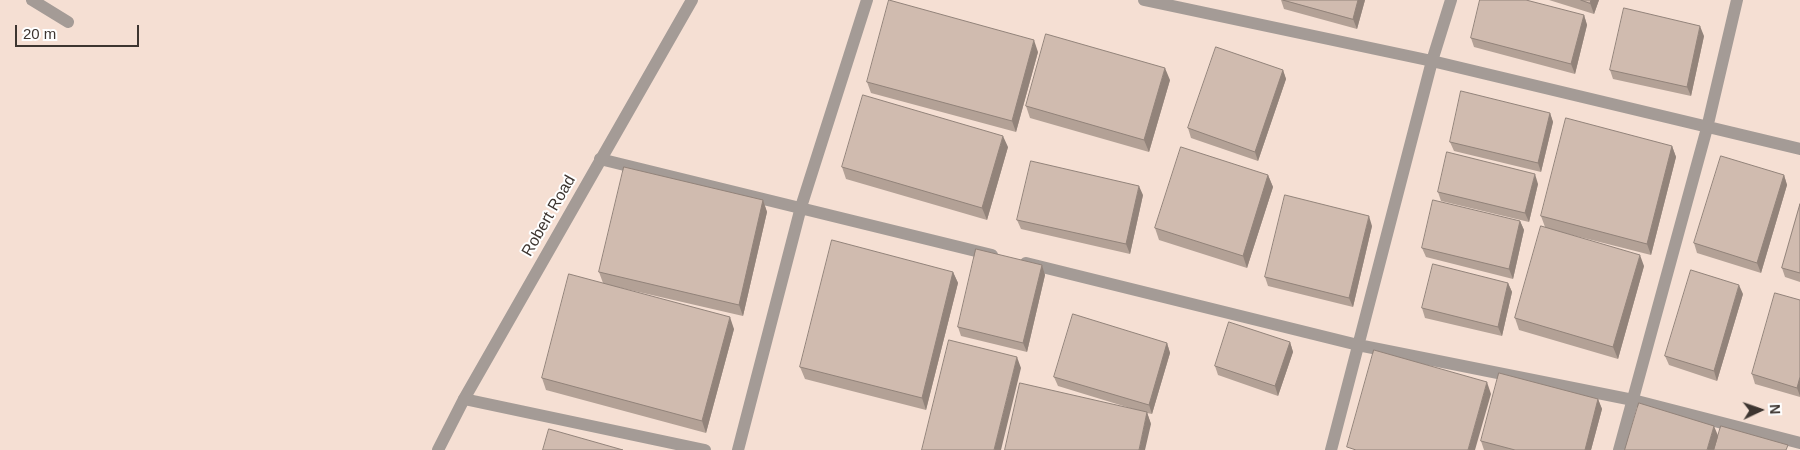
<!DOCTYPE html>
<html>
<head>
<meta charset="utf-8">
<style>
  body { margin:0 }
  #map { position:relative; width:1800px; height:450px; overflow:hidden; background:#f5dfd3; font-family:Helvetica,sans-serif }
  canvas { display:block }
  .north { position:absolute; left:1735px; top:385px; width:50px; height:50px; -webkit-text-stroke:4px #fff; paint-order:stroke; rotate:87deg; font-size:14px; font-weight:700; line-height:20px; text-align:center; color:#3d3530 }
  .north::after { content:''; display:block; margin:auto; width:18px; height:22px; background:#3d3530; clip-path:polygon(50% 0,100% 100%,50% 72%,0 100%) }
  .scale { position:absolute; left:15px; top:25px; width:124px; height:22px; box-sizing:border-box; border:2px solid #3d3530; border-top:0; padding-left:6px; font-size:15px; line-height:18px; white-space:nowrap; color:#3d3530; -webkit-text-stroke:4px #fff; paint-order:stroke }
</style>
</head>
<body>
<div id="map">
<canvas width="1800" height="450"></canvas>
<div class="north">N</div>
<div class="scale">20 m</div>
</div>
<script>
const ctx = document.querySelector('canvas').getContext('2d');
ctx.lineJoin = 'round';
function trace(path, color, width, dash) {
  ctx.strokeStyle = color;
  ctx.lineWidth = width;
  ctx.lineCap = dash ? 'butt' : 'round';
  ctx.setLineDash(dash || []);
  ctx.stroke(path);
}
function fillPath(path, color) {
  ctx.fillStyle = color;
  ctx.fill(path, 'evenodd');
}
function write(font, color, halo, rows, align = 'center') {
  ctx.font = font + ' Helvetica,sans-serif';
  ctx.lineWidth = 4;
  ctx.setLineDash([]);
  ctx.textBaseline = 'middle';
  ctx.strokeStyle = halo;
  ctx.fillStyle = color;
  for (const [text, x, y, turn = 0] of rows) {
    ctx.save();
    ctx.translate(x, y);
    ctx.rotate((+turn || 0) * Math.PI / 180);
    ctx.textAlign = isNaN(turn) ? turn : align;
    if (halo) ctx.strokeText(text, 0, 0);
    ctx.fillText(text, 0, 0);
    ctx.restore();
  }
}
trace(new Path2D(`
  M32,0L68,22`), '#a49b96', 12);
trace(new Path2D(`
  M1144,0L1432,61L1800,149
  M600,159L992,255
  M1026,263L1358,345L1633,400L1800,443
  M464,399L705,450
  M738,450L801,207L867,0
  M1331,450L1432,61L1451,0
  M1619,450L1707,128L1737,0`), '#a49b96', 12);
trace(new Path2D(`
  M438,450L464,399L692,0`), '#a49b96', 12);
fillPath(new Path2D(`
  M1281,0H1365L1357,29L1284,9Z
  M1549,0H1599L1594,14Z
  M1584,15L1587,25L1575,74L1474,47L1471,38Z
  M1704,36L1691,96L1613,79L1610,70Z
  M1038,52L1016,132L871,93L867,82Z
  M1283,70L1286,79L1258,161L1191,138L1188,128Z
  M1170,80L1149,152L1030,118L1026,106Z
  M1550,113L1553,122L1541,172L1454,151L1450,142Z
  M1672,146L1676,157L1651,255L1564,233L1644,266L1618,359L1519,330L1515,318L1545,227L1541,216Z
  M1008,147L987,220L846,179L842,167Z
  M1268,175L1273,187L1247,268L1159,240L1155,228Z
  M1784,175L1787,185L1761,273L1697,253L1694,243Z
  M1538,184L1529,222L1441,201L1438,192Z
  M1143,195L1130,254L1021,229L1017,220Z
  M763,200L767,212L743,316L617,287L734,329L706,433L546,390L542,378L603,283L599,272Z
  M1800,204V282L1785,277L1782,268Z
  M1520,221L1524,230L1513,279L1426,257L1422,248Z
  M1372,226L1353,307L1268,286L1265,277Z
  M1042,265L1045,275L1027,352L961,336L958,327Z
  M953,272L958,283L926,410L805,379L800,367Z
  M1508,283L1512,292L1502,336L1425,318L1422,308Z
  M1743,294L1717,381L1669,365L1665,356Z
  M1800,300V397L1755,384L1752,374Z
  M1290,342L1293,352L1278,396L1218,375L1215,366Z
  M1167,343L1170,353L1152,414L1147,413L1151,424L1143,412L1058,386L1054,377Z
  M1598,399L1602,409L1591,450H1484L1481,441Z`), '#b3a196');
fillPath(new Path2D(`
  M1358,0H1365L1357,29L1353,19Z
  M1591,0H1599L1594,14L1590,3Z
  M1584,15L1587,25L1575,74L1571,64Z
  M1700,26L1704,36L1691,96L1687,87Z
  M1034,40L1038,52L1016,132L1012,121Z
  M1165,68L1170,80L1149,152L1144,140Z
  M1283,70L1286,79L1258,161L1255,152Z
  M1550,113L1553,122L1541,172L1538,163Z
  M1003,136L1008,147L987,220L982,208Z
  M1672,146L1676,157L1651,255L1647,244Z
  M1535,174L1538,184L1529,222L1525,213Z
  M1268,175L1273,187L1247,268L1243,256Z
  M1784,175L1787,185L1761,273L1757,263Z
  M1139,186L1143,195L1130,254L1126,244Z
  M763,200L767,212L743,316L739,305Z
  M1369,216L1372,226L1353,307L1349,298Z
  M1520,221L1524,230L1513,279L1509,269Z
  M1640,255L1644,266L1618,359L1613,347Z
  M1042,265L1045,275L1027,352L1023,343Z
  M953,272L958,283L926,410L922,398Z
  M1508,283L1512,292L1502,336L1498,327Z
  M1739,285L1743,294L1717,381L1714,371Z
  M730,317L734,329L706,433L702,421Z
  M1290,342L1293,352L1278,396L1275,386Z
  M1167,343L1170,353L1152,414L1149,405Z
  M1017,357L1021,368L1001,450H994Z
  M1800,377V396L1797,388Z
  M1487,382L1491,394L1475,450H1468Z
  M1598,399L1602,409L1591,450H1585Z
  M1147,412L1151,424L1145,450H1139Z
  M1714,426L1719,438L1715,450H1707Z`), '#92837a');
const building = new Path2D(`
  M889,0L1034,40L1012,121L867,82Z
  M1283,0H1358L1353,19Z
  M1480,0H1526L1584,15L1571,64L1471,38Z
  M1581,0H1591L1590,3Z
  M1624,8L1700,26L1687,87L1610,70Z
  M1046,34L1165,68L1144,140L1026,106Z
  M1216,47L1283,70L1255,152L1188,128Z
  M1461,91L1550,113L1538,163L1450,142Z
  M863,95L1003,136L982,208L842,167Z
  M1566,118L1672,146L1647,244L1541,216Z
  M1181,147L1268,175L1243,256L1155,228Z
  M1447,152L1535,174L1525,213L1438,192Z
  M1721,156L1784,175L1757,263L1694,243Z
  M1031,161L1139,186L1126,244L1017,220Z
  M624,167L763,200L739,305L599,272Z
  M1285,195L1369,216L1349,298L1265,277Z
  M1433,200L1520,221L1509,269L1422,248Z
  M1800,204V273L1782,268Z
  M1541,226L1640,255L1613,347L1515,318Z
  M832,240L953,272L922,398L800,367Z
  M976,249L1042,265L1023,343L958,327Z
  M1433,264L1508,283L1498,327L1422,308Z
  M1691,270L1739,285L1714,371L1665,356Z
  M569,274L730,317L702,421L542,378Z
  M1775,293L1800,300V377L1797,388L1752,374Z
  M1073,314L1167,343L1149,405L1054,377Z
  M1229,322L1290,342L1275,386L1215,366Z
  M949,340L1017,357L994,450H922Z
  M1374,350L1487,382L1468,450H1356L1347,447Z
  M1499,373L1598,399L1585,450H1515L1481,441Z
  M1020,383L1147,412L1139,450H1005Z
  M1639,403L1714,426L1707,450H1625Z
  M1721,426L1788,445L1786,450H1714Z
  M549,429L623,450H543Z`);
fillPath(building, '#d0bbaf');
trace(building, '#92837a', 1);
write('16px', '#3d3530', '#fff', [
  ["Robert Road",549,216,-60]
]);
</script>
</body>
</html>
